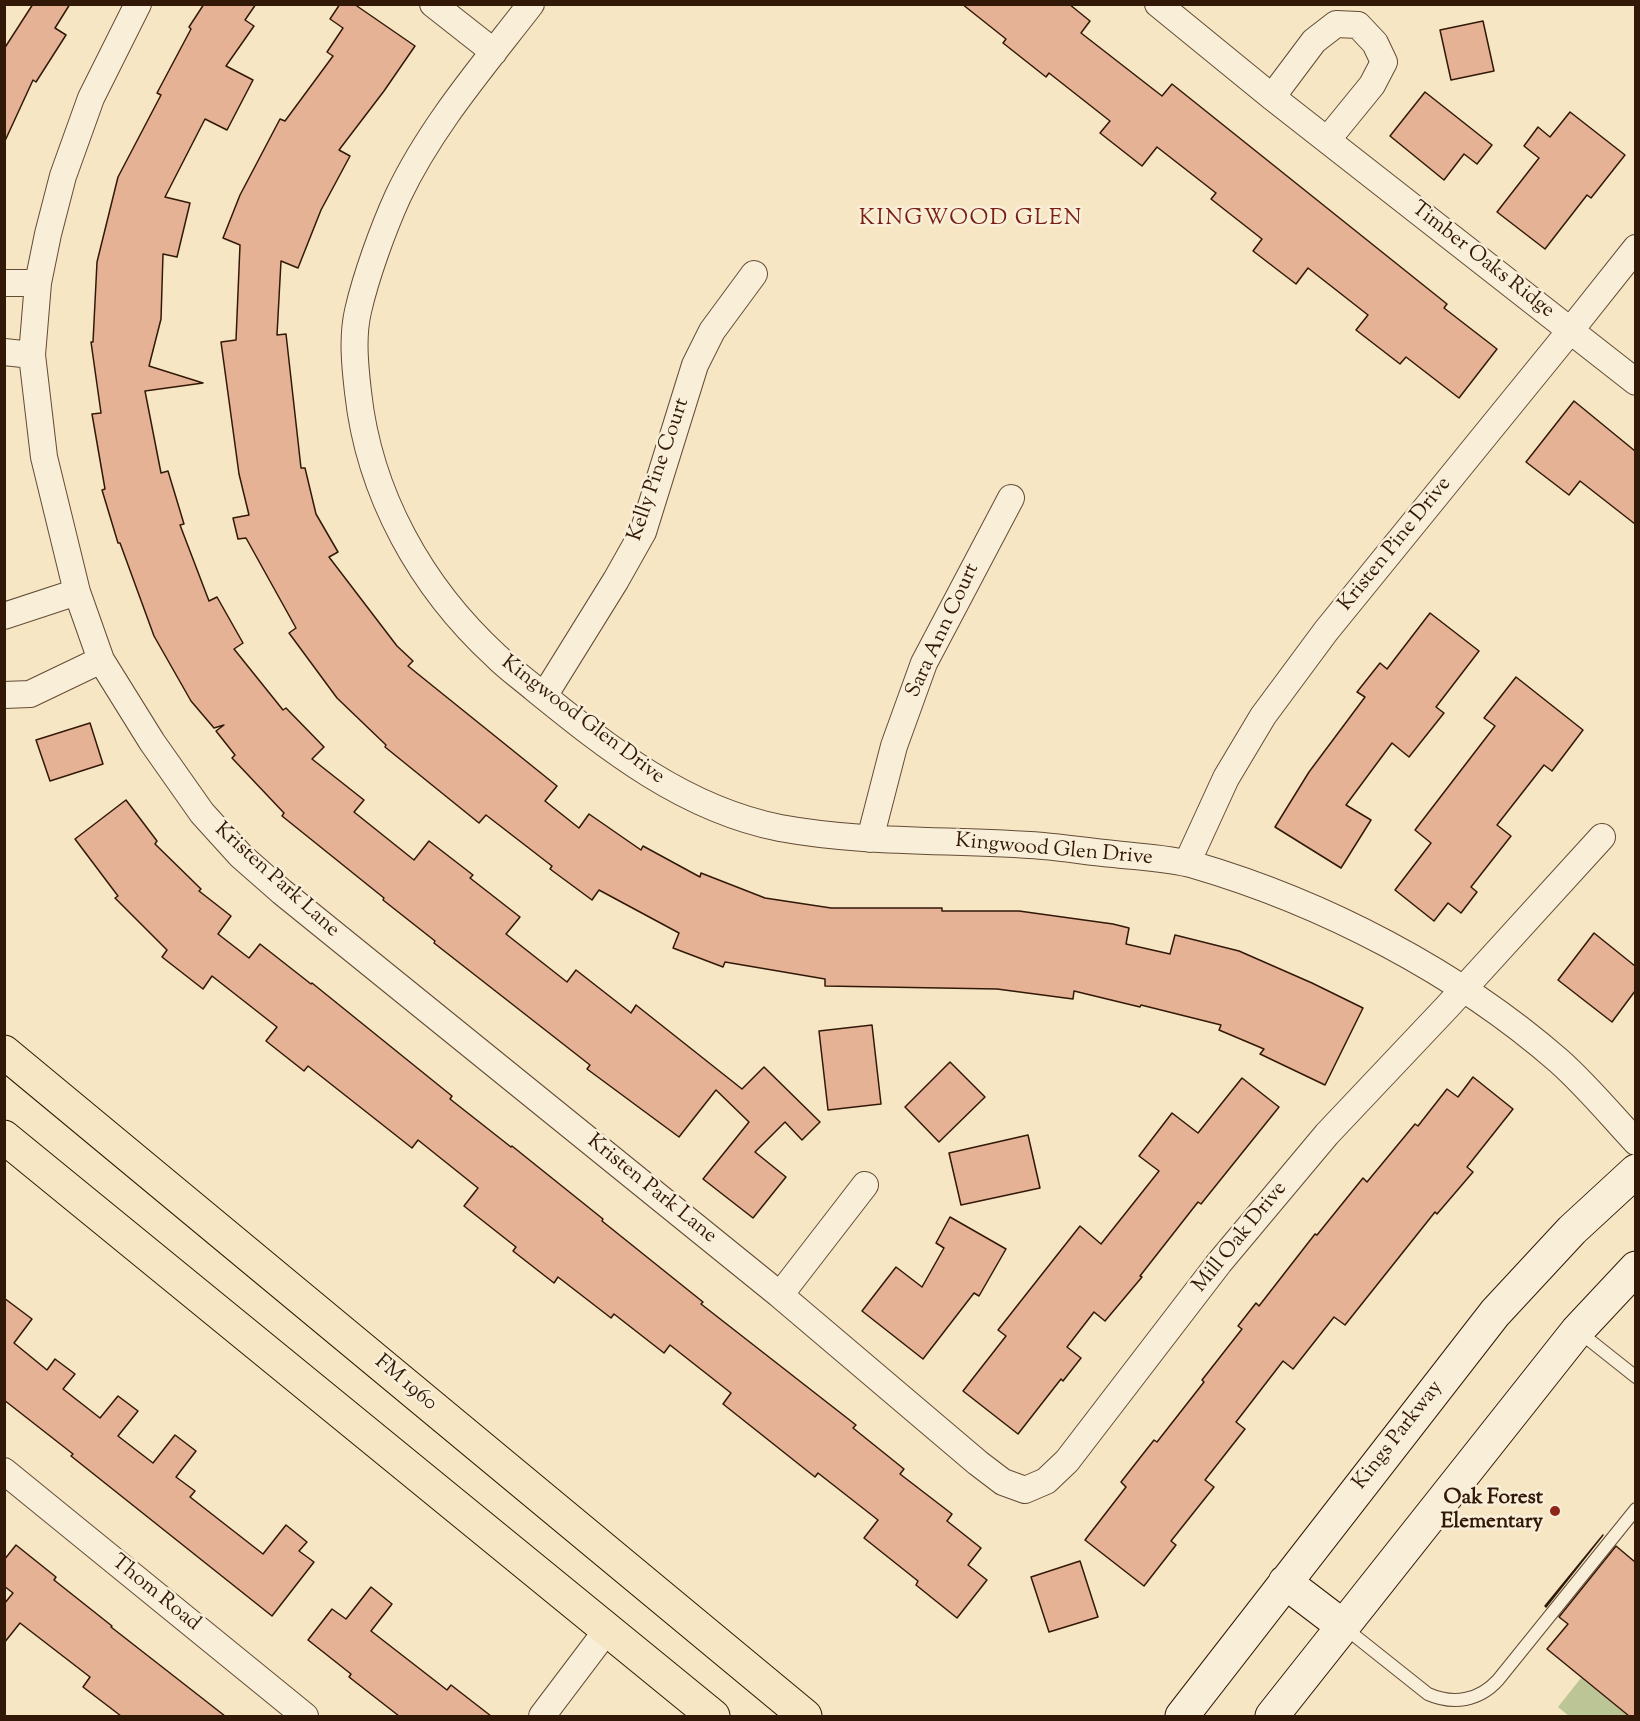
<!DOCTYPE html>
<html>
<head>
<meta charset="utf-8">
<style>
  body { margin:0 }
  #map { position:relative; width:1640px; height:1721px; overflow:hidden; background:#f6e6c4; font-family:"Sorts Mill Goudy",serif }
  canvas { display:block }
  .frame { position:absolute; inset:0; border:6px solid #321907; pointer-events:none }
</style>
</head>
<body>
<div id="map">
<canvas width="1640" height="1721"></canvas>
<div class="frame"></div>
</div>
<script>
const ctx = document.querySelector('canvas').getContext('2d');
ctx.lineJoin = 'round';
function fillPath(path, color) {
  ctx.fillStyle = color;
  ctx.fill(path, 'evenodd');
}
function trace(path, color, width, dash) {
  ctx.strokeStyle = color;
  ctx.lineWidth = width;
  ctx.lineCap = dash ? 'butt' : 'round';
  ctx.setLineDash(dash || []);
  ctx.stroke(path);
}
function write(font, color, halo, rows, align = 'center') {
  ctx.font = font + ' "Sorts Mill Goudy",serif';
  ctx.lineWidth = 5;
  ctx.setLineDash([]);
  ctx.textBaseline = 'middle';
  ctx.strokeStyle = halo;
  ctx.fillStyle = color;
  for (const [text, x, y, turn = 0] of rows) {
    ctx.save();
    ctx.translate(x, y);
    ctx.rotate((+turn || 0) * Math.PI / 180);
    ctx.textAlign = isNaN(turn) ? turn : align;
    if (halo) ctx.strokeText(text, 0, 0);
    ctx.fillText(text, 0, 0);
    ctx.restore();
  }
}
fillPath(new Path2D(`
  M1581,1678L1628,1716H1569L1558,1707Z`), '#bcc595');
const building = new Path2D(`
  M33,4H70L55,28L66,35L36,82L33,80L4,143V49Z
  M204,4H256L245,20L254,26L226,66L253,80L227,130L205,119L165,197L190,203L177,257L163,254L161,319L149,366L203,383L145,391L161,473L168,471L184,524L180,525L209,601L217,597L243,643L234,649L283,710L286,708L324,747L312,759L364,800L354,812L414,860L429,841L473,875L470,878L520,917L506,934L567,982L576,970L631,1013L636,1005L742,1089L764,1067L820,1122L802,1140L785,1122L755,1152L786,1177L753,1218L703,1179L749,1122L716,1090L679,1137L587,1069L590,1065L434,943L435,941L383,900L384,898L282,816L284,813L232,758L235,755L216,731L224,725L214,728L191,701L154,636L120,543H118L102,490L105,489L92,414L101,413L91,342H93L97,262L118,177L161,95L157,93L191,29L189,27Z
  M340,4H354L415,46L384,91L339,150L350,156L321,210L298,268L281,261L277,335L286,334L301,468H305L316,514L338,552L329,557L397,646L413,661L408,666L557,786L545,801L579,828L589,814L641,850L643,846L700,877L701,873L765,898L831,908H942V911H1019L1113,924L1129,928L1126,944L1170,954L1175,935L1239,951L1312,983L1363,1008L1325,1085L1260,1054L1264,1049L1219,1030L1221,1025L1141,1005L1140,1007L1074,991L1073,999L997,989L825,986V979L725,962L723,967L673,948L679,933L599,890L592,900L550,869L552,866L486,815L479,823L385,747L386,745L337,698L289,633L296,628L246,538L238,539L233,518L249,515L239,474L221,342L236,340L240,245L223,238L240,195L280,119L285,121L333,56L327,52L343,28L330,19Z
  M962,4H1069L1090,21L1081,33L1162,96L1172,84L1447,304L1444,308L1497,349L1459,398L1406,357L1400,364L1356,330L1368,315L1308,268L1296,284L1253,251L1262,239L1211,199L1216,193L1157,147L1142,166L1100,133L1110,121L1049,73L1046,77L1003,43L1006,39Z
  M1483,21L1494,71L1451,80L1440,30Z
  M1425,92L1492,145L1477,164L1464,154L1444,180L1390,136Z
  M1570,112L1625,155L1591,198L1587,195L1545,249L1497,212L1539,158L1524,146L1538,127L1550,137Z
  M1574,401L1635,451V524L1580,481L1569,495L1526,462Z
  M1430,613L1479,651L1436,707L1444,713L1409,757L1392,743L1346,805L1371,820L1341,868L1275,827L1309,772L1365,697L1357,692L1380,663L1387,669Z
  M1516,677L1583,730L1552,771L1544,765L1497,825L1511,836L1471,887L1477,892L1461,913L1448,903L1434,921L1395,890L1431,843L1415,830L1495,726L1484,718Z
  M90,723L103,764L50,781L36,740Z
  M126,800L157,841L155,844L201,889L199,891L231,916L218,934L249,958L260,944L311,984L312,983L452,1096L450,1099L511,1147L512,1146L603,1219L602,1221L703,1302L701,1304L856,1425L853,1428L904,1469L900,1474L952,1514L947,1521L981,1548L968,1565L987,1580L957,1618L916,1585L918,1581L864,1538L878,1520L818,1473L815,1477L723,1404L731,1393L670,1345L664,1353L614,1314L611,1318L558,1277L554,1283L513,1251L516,1247L464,1206L478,1188L418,1140L412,1148L308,1066L304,1071L266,1041L277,1027L212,976L203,989L162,957L167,950L115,898L118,896L75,839Z
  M1594,933L1635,966V991L1612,1022L1558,980Z
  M872,1025L881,1104L828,1110L819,1031Z
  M950,1062L985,1097L939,1142L905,1107Z
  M1473,1077L1513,1109L1467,1167L1473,1172L1437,1214L1435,1212L1345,1325L1334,1317L1293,1369L1283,1361L1236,1422L1245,1429L1205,1480L1214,1487L1171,1541L1176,1545L1144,1586L1085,1540L1126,1487L1121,1482L1154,1440L1157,1442L1204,1382L1202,1380L1242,1329L1238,1326L1256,1303L1259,1306L1315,1234L1317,1235L1363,1178L1367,1182L1415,1124L1418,1126L1447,1089L1458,1097Z
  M1242,1078L1279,1107L1201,1204L1198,1202L1140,1276L1142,1277L1105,1321L1094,1312L1067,1347L1081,1358L1063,1381L1061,1379L1018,1434L963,1391L1006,1336L998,1330L1080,1226L1101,1244L1159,1171L1139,1156L1172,1113L1198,1133Z
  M1028,1135L1040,1188L961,1205L949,1153Z
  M950,1217L1006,1249L979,1296L974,1293L923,1359L862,1311L896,1267L922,1287L944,1248L936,1243Z
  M4,1298L32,1319L14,1343L47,1370L55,1359L75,1374L63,1389L100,1418L118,1396L138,1411L118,1436L153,1463L175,1435L196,1451L176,1477L195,1491L190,1497L263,1554L286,1525L307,1542L299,1551L314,1562L272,1616L71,1456L73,1454L4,1400Z
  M1603,1535L1546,1607L1545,1606Z
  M16,1545L56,1577L54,1580L112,1626L111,1627L225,1716H121L83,1687L90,1677L20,1623L4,1643V1604L13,1593L4,1586V1560Z
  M1616,1546L1635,1562V1716H1629L1547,1649L1568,1624L1559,1617Z
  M1080,1561L1098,1617L1049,1632L1031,1577Z
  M371,1587L392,1604L371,1631L447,1690L451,1685L491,1716H399L349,1677L351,1674L308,1640L332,1609L346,1619Z`);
fillPath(building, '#e6b296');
trace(building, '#321907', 1.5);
const lane = new Path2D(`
  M1578,1331L1636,1377
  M1345,1628L1428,1694C1453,1705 1479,1701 1498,1680L1636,1509`);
const street = new Path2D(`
  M138,4L91,98L63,176L48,234L38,283L32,355L44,457L77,592L101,660L152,742L202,813L241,856L282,892L780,1295L978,1463L1003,1482L1025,1490L1046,1481L1067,1461L1219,1263L1327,1134L1448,1006L1602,837
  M433,4L494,52
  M531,4C484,65 431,126 398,196C383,229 366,276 358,311C352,337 355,366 358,392C369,494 421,587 496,656C508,668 522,678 535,689C609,749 684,809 780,828C867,844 955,839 1043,846C1067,848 1090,852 1114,854C1140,857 1169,858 1194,865C1324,903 1457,972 1559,1061C1586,1085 1611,1115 1636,1142
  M1158,4L1272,97L1636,382
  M1272,97L1314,41L1336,24L1358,25L1375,43L1384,62L1372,85L1328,139
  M4,283H38
  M4,352L32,355
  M4,616L77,592
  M4,695L30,694L101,660
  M544,696L616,580L643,532L695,365L712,331L754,274
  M870,839L894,746L924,663L1011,498
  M1187,863L1226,778L1263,716L1326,631L1570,331L1636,248
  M780,1295L865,1185
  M4,1471L305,1716
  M542,1716L607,1630`);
const secondary = new Path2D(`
  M1285,1582L1344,1627
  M1182,1716L1495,1313L1572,1230L1636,1171
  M1272,1716L1577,1331L1636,1268`);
const primary = new Path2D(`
  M4,1052L805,1716
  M4,1137L713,1716`);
trace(lane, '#634c36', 14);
trace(street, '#634c36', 28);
trace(secondary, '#321907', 35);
trace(primary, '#321907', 35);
trace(lane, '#f9efd9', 12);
trace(street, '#f9efd9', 26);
trace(secondary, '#f9efd9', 33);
trace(primary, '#f6e6c4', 33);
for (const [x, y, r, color] of [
  [1555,1511,6,"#8f2418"]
]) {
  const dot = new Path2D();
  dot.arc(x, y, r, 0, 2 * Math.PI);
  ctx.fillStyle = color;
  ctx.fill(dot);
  trace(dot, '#f9efd9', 2);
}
write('21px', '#321907', '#f9efd9', [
  ["Timber Oaks Ridge",1482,261,38],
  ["Kelly Pine Court",660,470,-71],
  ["Kristen Pine Drive",1396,545,-51],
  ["Sara Ann Court",944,631,-65],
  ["Kingwood Glen Drive",582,721,37],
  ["Kingwood Glen Drive",1054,851,5],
  ["Kristen Park Lane",276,881,42],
  ["Kristen Park Lane",651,1190,39],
  ["Mill Oak Drive",1241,1238,-51],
  ["FM 1960",405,1384,40],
  ["Kings Parkway",1399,1436,-52],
  ["Thom Road",155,1594,39]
]);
write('bold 21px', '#321907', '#f9efd9', [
  ["Oak Forest",1543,1499],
  ["Elementary",1543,1523]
], 'right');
ctx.letterSpacing = '1.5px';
write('22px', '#7a1f14', '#f9efd9', [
  ["KINGWOOD GLEN",971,220]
]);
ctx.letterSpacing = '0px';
</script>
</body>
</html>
